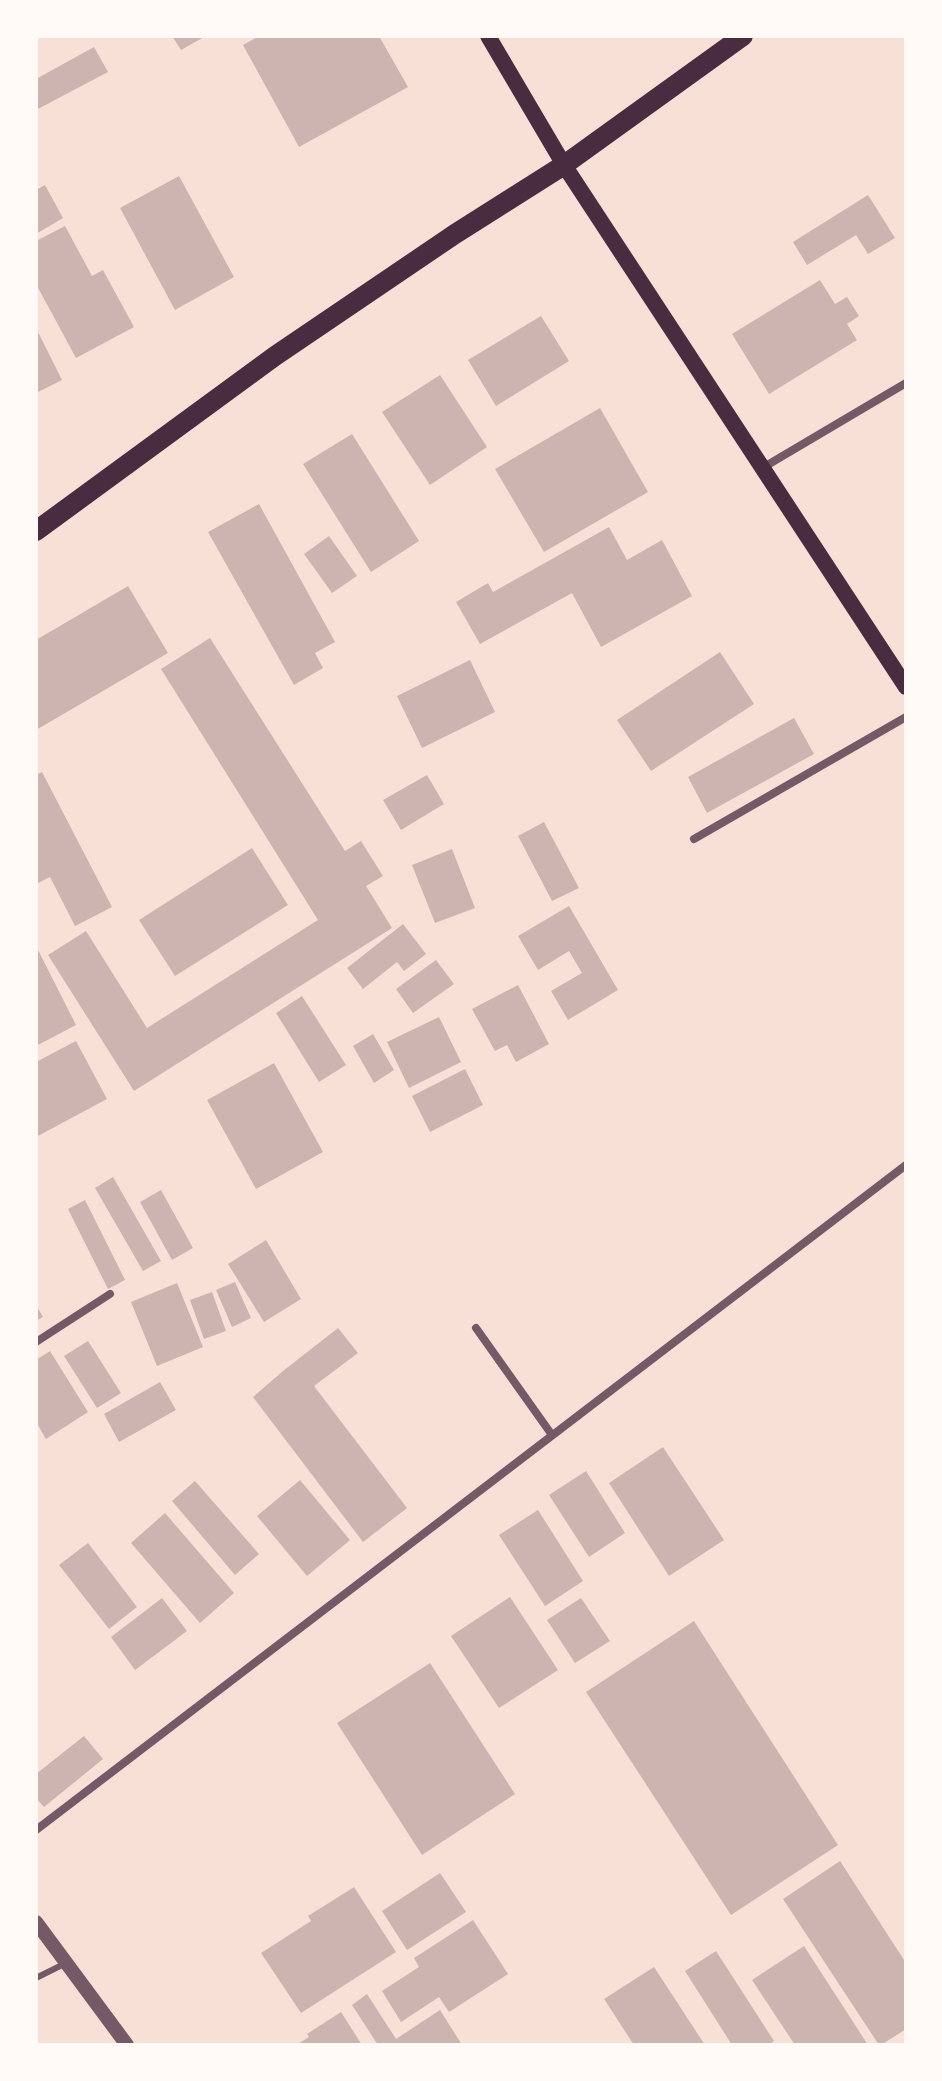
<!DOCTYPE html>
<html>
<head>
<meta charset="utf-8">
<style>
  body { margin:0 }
  #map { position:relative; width:942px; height:2081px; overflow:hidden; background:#f7e1d7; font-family:"Playfair Display",serif }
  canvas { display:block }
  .frame { position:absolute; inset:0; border:38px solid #fffaf5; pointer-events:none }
</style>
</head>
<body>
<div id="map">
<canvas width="942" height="2081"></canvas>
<div class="frame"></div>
</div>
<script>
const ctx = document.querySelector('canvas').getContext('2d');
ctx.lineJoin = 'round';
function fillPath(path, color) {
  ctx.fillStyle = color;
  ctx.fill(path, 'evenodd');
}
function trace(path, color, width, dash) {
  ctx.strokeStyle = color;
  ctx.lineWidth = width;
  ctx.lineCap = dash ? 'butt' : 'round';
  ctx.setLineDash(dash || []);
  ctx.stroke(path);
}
fillPath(new Path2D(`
  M172,36H206L181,50Z
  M259,36H379L408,87L299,147L243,45Z
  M94,47L108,72L36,110V79Z
  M179,176L234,277L175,310L120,208Z
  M45,185L63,218L36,234V190Z
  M868,195L895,238L868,254L856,235L807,265L793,242Z
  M65,226L92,276L103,270L134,327L76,358L36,284V241Z
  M820,280L835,304L847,297L859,316L847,324L857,340L769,394L732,334Z
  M541,316L569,361L496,406L468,360Z
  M36,328L62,380L36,393Z
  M440,375L487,447L430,485L382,412Z
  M600,408L648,492L544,552L495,469Z
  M352,434L419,541L371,572L303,464Z
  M259,504L335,642L315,653L323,668L294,685L208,532Z
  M609,527L627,560L662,540L692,596L601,647L572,593L480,644L456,602L488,583L493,592Z
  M329,536L357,576L332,593L304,554Z
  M128,586L168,653L36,730V640Z
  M210,638L345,851L361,841L383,876L366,886L392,928L134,1091L48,955L86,931L147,1028L318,920L161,669Z
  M720,652L754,704L651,771L617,720Z
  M470,660L495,712L422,748L397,696Z
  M794,718L814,754L707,813L688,777Z
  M42,772L112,907L75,926L50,877L36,884V775Z
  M427,775L444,804L401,830L383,800Z
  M544,822L579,888L552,901L518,836Z
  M252,848L288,905L175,976L139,920Z
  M452,849L475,908L435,923L412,865Z
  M569,906L618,990L568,1020L551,991L582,973L569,951L538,970L518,936Z
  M403,924L426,954L404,971L397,962L363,989L347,968Z
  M36,946L76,1025L36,1046Z
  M436,960L454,984L413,1013L396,989Z
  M518,985L549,1044L516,1062L507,1045L495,1051L472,1009Z
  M302,996L346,1065L319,1082L276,1013Z
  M439,1017L461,1062L409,1088L387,1042Z
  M373,1034L394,1070L374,1083L353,1046Z
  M76,1041L107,1099L36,1137V1062Z
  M274,1063L323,1152L256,1189L207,1100Z
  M465,1069L483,1105L430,1132L412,1096Z
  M113,1177L161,1261L143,1271L95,1188Z
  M161,1190L193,1248L172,1260L140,1202Z
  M85,1200L125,1280L108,1289L68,1209Z
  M266,1240L301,1299L264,1322L228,1264Z
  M235,1282L251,1318L232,1327L216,1290Z
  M177,1283L203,1347L157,1366L131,1302Z
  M212,1292L226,1331L204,1339L190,1300Z
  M36,1305L43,1317L36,1321Z
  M338,1328L358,1353L314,1386L407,1508L363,1542L253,1397L283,1371Z
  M88,1341L121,1393L97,1408L64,1356Z
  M50,1351L88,1412L46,1439L36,1422V1360Z
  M160,1382L176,1410L119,1442L104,1414Z
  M663,1447L724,1540L669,1576L609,1483Z
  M586,1471L625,1533L589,1557L549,1495Z
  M300,1480L350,1540L307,1576L257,1516Z
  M195,1481L259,1554L235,1575L172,1501Z
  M538,1510L583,1581L545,1606L499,1535Z
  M165,1513L234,1593L200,1623L131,1543Z
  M88,1543L137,1607L109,1629L59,1565Z
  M510,1597L558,1670L499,1708L451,1636Z
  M162,1598L187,1631L135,1670L111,1637Z
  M581,1598L610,1641L575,1663L547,1620Z
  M694,1621L838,1845L731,1915L586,1692Z
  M430,1663L515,1794L422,1855L337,1723Z
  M84,1736L103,1759L44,1807L36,1798V1774Z
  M840,1861L906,1963V2029L881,2045H879L783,1899Z
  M440,1873L466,1912L407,1950L382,1911Z
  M354,1887L396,1952L301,2013L261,1953L311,1921L308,1916Z
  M473,1920L508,1974L449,2012L439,1997L401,2022L382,1991L419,1967L414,1958Z
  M804,1946L868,2045H795L752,1980Z
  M716,1951L774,2041L768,2045H732L685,1971Z
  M654,1967L705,2045H634L604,1999Z
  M367,1994L396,2039L440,2010L462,2045H378L352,2005Z
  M341,2012L362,2045H296L309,2037L307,2034Z`), '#ccb4b1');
trace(new Path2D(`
  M36,1978L66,1963`), '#755966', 6);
trace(new Path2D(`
  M764,467L906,383
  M694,839L906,717
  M476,1328L552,1435
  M36,1342L110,1294
  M36,1830L906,1165`), '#755966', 8);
trace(new Path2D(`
  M36,1922L127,2045`), '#755966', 14);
trace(new Path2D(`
  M488,36L564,165L906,687`), '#4a2c40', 16);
trace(new Path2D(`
  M36,531L275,356L455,234L564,165L743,36`), '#4a2c40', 20);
</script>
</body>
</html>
